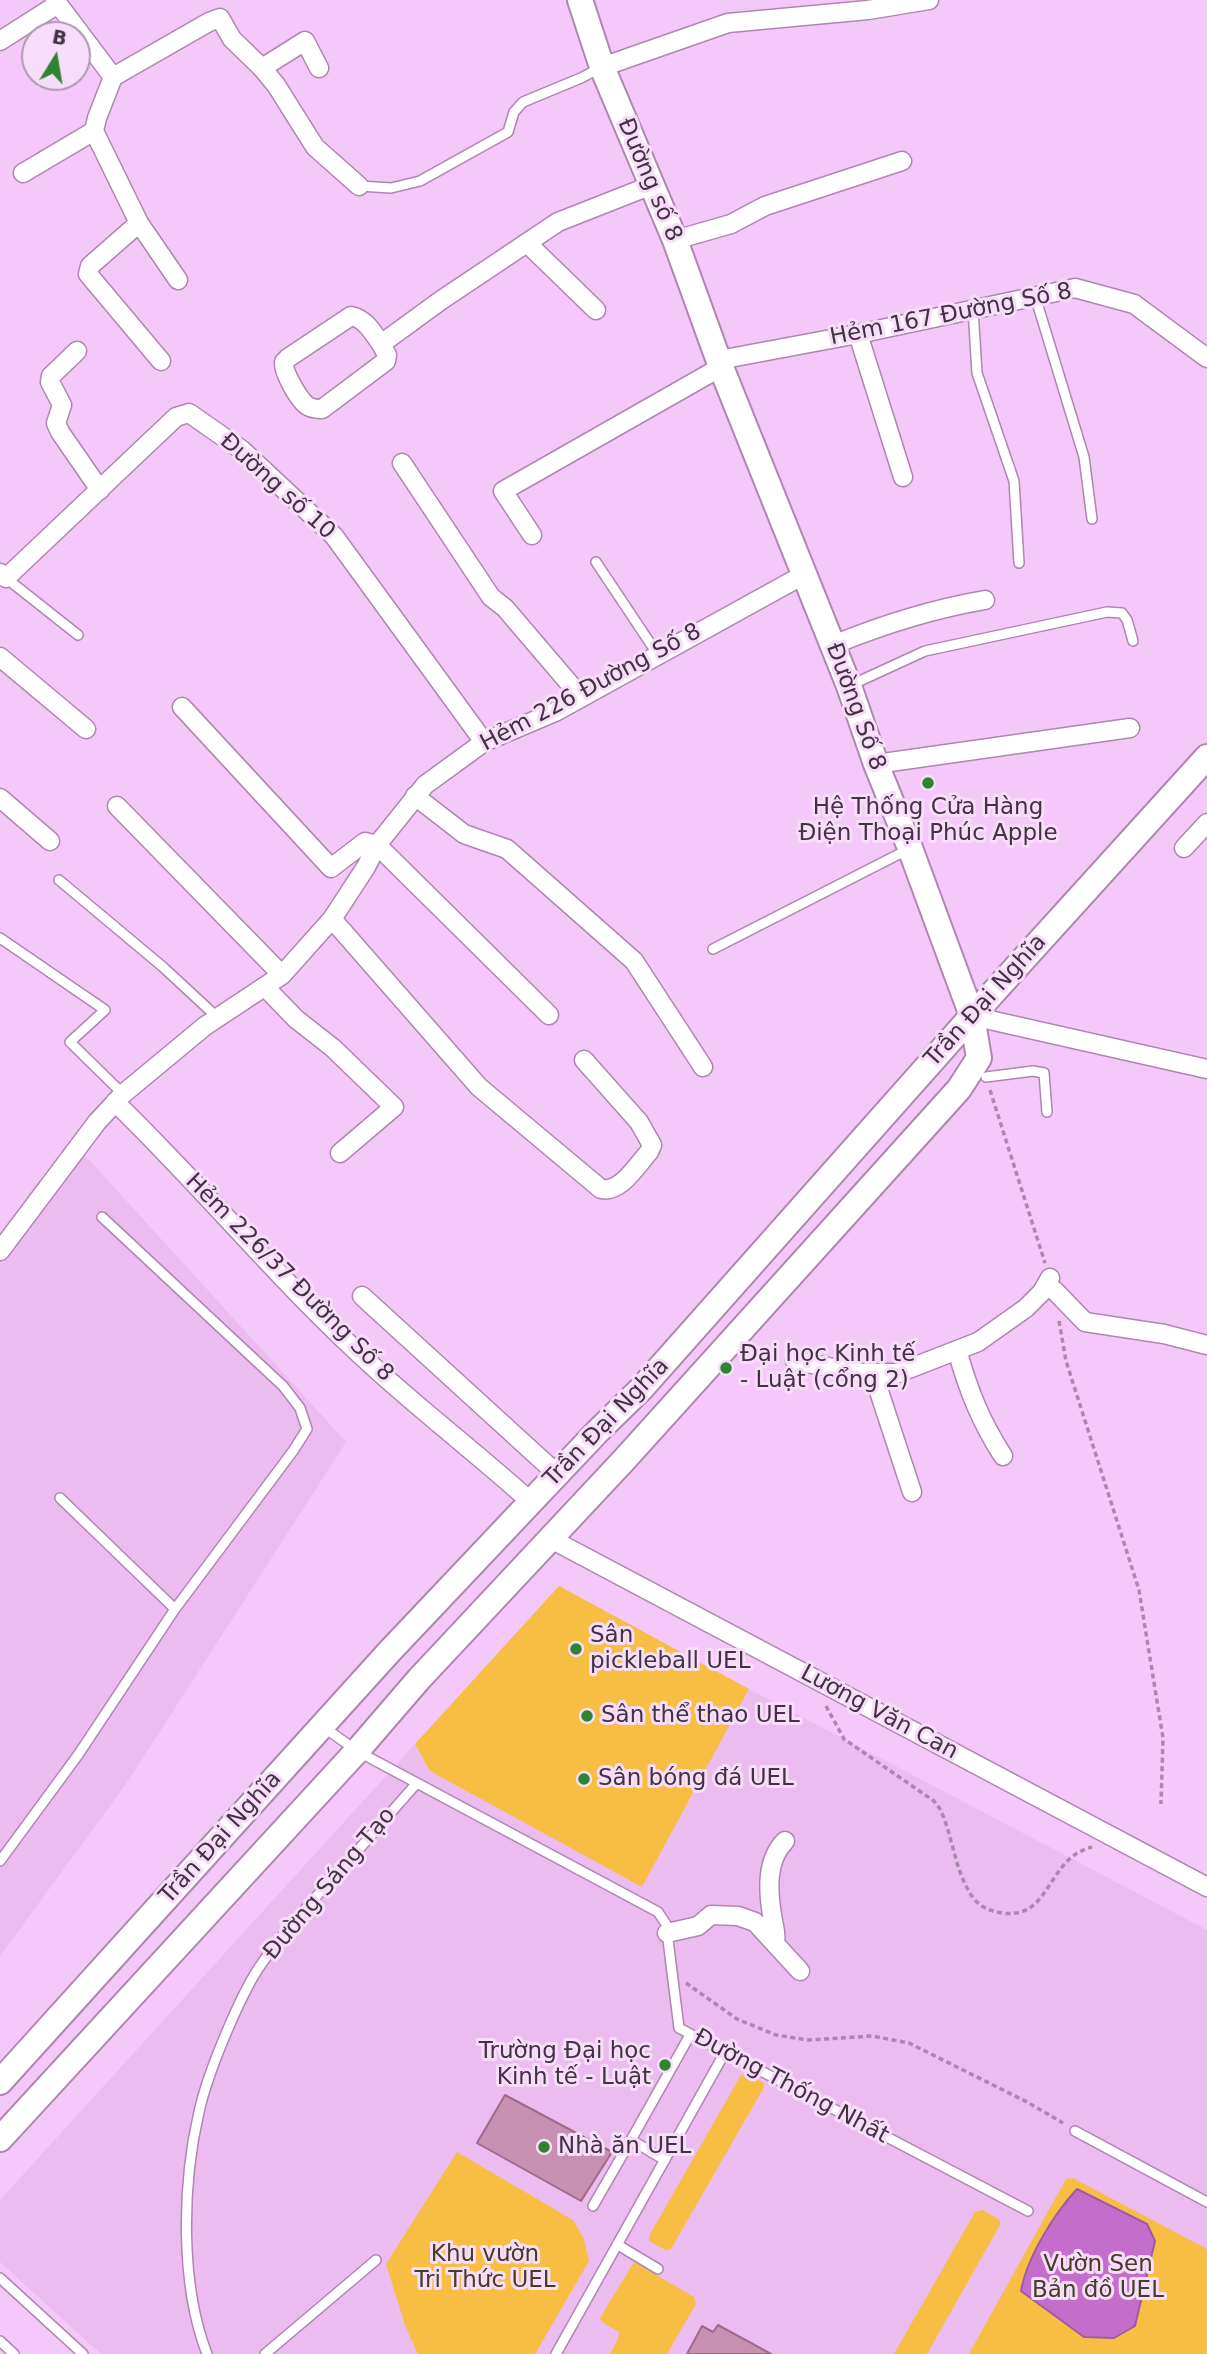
<!DOCTYPE html>
<html>
<head>
<meta charset="utf-8">
<style>
  body { margin:0 }
  #map { position:relative; width:1207px; height:2354px; overflow:hidden; background:#f4c8f8; font-family:"DejaVu Sans",sans-serif }
  canvas { display:block }
  .north { position:absolute; left:21px; top:21px; width:70px; height:70px; box-sizing:border-box; background:#f7ddf9; border:2px solid #af98b1; border-radius:50%; rotate:11deg; font-size:19px; font-weight:700; line-height:28px; text-align:center; color:#433144 }
  .north::after { content:''; display:block; margin:auto; width:24px; height:32px; background:#2e8432; clip-path:polygon(50% 0,100% 100%,50% 72%,0 100%) }
</style>
</head>
<body>
<div id="map">
<canvas width="1207" height="2354"></canvas>
<div class="north">B</div>
</div>
<script>
const ctx = document.querySelector('canvas').getContext('2d');
ctx.lineJoin = 'round';
function fillPath(path, color) {
  ctx.fillStyle = color;
  ctx.fill(path, 'evenodd');
}
function trace(path, color, width, dash) {
  ctx.strokeStyle = color;
  ctx.lineWidth = width;
  ctx.lineCap = dash ? 'butt' : 'round';
  ctx.setLineDash(dash || []);
  ctx.stroke(path);
}
function write(font, color, halo, rows, align = 'center') {
  ctx.font = font + ' "DejaVu Sans",sans-serif';
  ctx.lineWidth = 6;
  ctx.setLineDash([]);
  ctx.textBaseline = 'middle';
  ctx.strokeStyle = halo;
  ctx.fillStyle = color;
  for (const [text, x, y, turn = 0] of rows) {
    ctx.save();
    ctx.translate(x, y);
    ctx.rotate((+turn || 0) * Math.PI / 180);
    ctx.textAlign = isNaN(turn) ? turn : align;
    if (halo) ctx.strokeText(text, 0, 0);
    ctx.fillText(text, 0, 0);
    ctx.restore();
  }
}
fillPath(new Path2D(`
  M81,1151L346,1442L126,1784L0,1956V1259Z
  M559,1586L749,1689L1207,1930V2354H101L0,2262V2200Z`), '#ecbbf0');
fillPath(new Path2D(`
  M559,1586L749,1689L642,1887L430,1771L415,1744Z
  M748,2074L764,2083L763,2089L671,2249L666,2250L649,2241V2236L741,2075Z
  M457,2152L573,2220L584,2239L589,2261L535,2354H418L405,2325L386,2264Z
  M1073,2178L1207,2249V2354H969L1066,2179Z
  M983,2210L1000,2220V2225L927,2354H894L975,2212Z
  M634,2262L694,2297L696,2304L667,2354H610L618,2339L619,2332L602,2322L600,2318Z`), '#f6bf44');
const water = new Path2D(`
  M1077,2189L1147,2224L1155,2241L1135,2326L1114,2338L1084,2337L1021,2291C1027,2257 1054,2214 1077,2189Z`);
fillPath(water, '#c46ecc');
trace(water, '#9d5ca3', 2);
const building = new Path2D(`
  M505,2095L612,2152L581,2201L477,2143Z
  M718,2325L771,2354H687L702,2326L713,2332Z`);
fillPath(building, '#c890b0');
trace(building, '#9f6a89', 2);
const lane = new Path2D(`
  M359,186L391,188L420,181L508,132L514,112L523,102L581,78L600,68
  M1035,296L1084,457L1092,519
  M973,309L977,373L1014,481L1019,563
  M596,562L658,655
  M6,578L78,635
  M851,685L925,651L1107,612L1122,613L1127,620L1133,641
  M59,880L163,967L218,1018
  M0,938L105,1010L70,1042L123,1094
  M713,949L909,849
  M986,1077L1033,1071L1044,1073L1047,1112
  M60,1498L175,1609
  M325,1728L357,1751L658,1912L666,1924L679,2028L1028,2211
  M0,1861L78,1755L175,1609L293,1451L307,1429L300,1408L283,1386L102,1217
  M1075,2131L1207,2202
  M631,2140L690,2035
  M593,2206L631,2140L665,2160
  M618,2245L658,2269
  M0,2278L83,2354
  M0,2341L14,2354
  M207,2354C180,2284 182,2185 199,2112C205,2084 216,2057 227,2031C236,2010 245,1989 258,1969C281,1934 311,1903 339,1871C366,1842 391,1812 417,1783
  M265,2354L376,2260
  M556,2354L724,2054`);
const street = new Path2D(`
  M55,0L113,77L209,22L220,18L232,39L262,68L276,85L315,147L359,186
  M0,41L58,4
  M602,67L728,23L868,10L929,0
  M262,68L305,41L319,68
  M113,77L97,118L94,131L139,223L178,280
  M23,173L94,131
  M139,223L90,266L88,274L161,361
  M675,240L731,224L765,206L902,161
  M527,243L596,310
  M858,334L903,477
  M381,344C373,333 366,319 351,316L288,358L284,362C283,372 297,396 305,404C309,408 316,409 322,409L386,361L387,355L381,344L440,301L558,222L652,185
  M77,351L51,376L50,382L62,405L56,423L60,432L100,490
  M719,360L858,334L1075,288L1134,304L1207,358
  M402,463L491,597L505,608L581,697
  M532,535L503,491L721,367
  M0,573L6,578L176,417L189,413L242,450L334,536L484,742
  M833,645C882,625 932,609 985,600
  M0,657L86,729
  M182,707L331,868L365,842L377,845L549,1015
  M876,764L1130,728
  M415,796L464,834L507,849L634,961L703,1067
  M0,798L50,841
  M117,806L282,975
  M1184,848L1207,823
  M332,919L479,1087L601,1189C621,1193 637,1165 649,1152L652,1145L639,1122L584,1060
  M265,987L296,1019L333,1048L394,1107L340,1153
  M972,1016L1207,1069
  M115,1102C205,1189 284,1287 378,1371C428,1416 481,1457 531,1502
  M0,1251L97,1122L123,1094L205,1026L282,975L332,919L366,867L377,845L425,785L484,742L555,712L805,574
  M1054,1290L1085,1322L1164,1334L1207,1345
  M362,1296L557,1474
  M957,1350C969,1392 980,1420 1003,1456
  M795,1361L862,1373H898L978,1342L1026,1308L1042,1292L1050,1278
  M873,1373L912,1492
  M551,1539L1207,1887
  M667,1933L698,1926L711,1915L738,1916L755,1922L800,1971
  M775,1942C777,1932 773,1925 772,1915C768,1890 766,1860 785,1841`);
const secondary = new Path2D(`
  M0,2082L389,1652L597,1432L641,1389L972,1016L1207,757
  M0,2139L357,1751L419,1679L624,1460L959,1089L979,1058L972,1016L910,848L876,764L849,686L721,367L675,240L602,67L580,0`);
trace(lane, '#af86b2', 12);
trace(street, '#af86b2', 21);
trace(secondary, '#af86b2', 28);
trace(new Path2D(`
  M990,1090L1045,1263
  M1059,1321L1066,1361L1139,1590L1163,1738L1161,1804
  M826,1706L844,1739L934,1801L940,1809C954,1838 954,1872 974,1899C982,1908 990,1911 1002,1913C1052,1920 1046,1858 1092,1847
  M686,1983L737,2019L776,2035L809,2040L872,2036L909,2043L1027,2102L1063,2123`), '#a988ac', 3.5, [5, 3.5]);
trace(lane, '#fff', 9);
trace(street, '#fff', 18);
trace(secondary, '#fff', 24);
for (const [x, y, r, color] of [
  [928,783,7,"#2e8432"],
  [726,1368,7,"#2e8432"],
  [576,1649,7,"#2e8432"],
  [587,1716,7,"#2e8432"],
  [584,1779,7,"#2e8432"],
  [665,2065,7,"#2e8432"],
  [544,2147,7,"#2e8432"]
]) {
  const dot = new Path2D();
  dot.arc(x, y, r, 0, 2 * Math.PI);
  ctx.fillStyle = color;
  ctx.fill(dot);
  trace(dot, '#f7ddf9', 2.5);
}
write('23px', '#433144', '#f7ddf9', [
  ["Đường số 8",649,180,67],
  ["Hẻm 167 Đường Số 8",951,315,-11],
  ["Đường số 10",277,487,42],
  ["Hẻm 226 Đường Số 8",591,688,-28],
  ["Đường Số 8",855,707,70],
  ["Trần Đại Nghĩa",986,1001,-48],
  ["Hẻm 226/37 Đường Số 8",289,1278,45],
  ["Trần Đại Nghĩa",607,1423,-46],
  ["Lương Văn Can",879,1713,28],
  ["Trần Đại Nghĩa",221,1838,-48],
  ["Đường Sáng Tạo",330,1884,-50],
  ["Đường Thống Nhất",791,2087,28]
]);
write('23px', '#433144', '#f7ddf9', [
  ["Hệ Thống Cửa Hàng",928,808,"center"],
  ["Điện Thoại Phúc Apple",928,834,"center"],
  ["Đại học Kinh tế",740,1355],
  ["- Luật (cổng 2)",740,1381],
  ["Sân",590,1636],
  ["pickleball UEL",590,1662],
  ["Sân thể thao UEL",601,1716],
  ["Sân bóng đá UEL",598,1779],
  ["Trường Đại học",651,2052,"right"],
  ["Kinh tế - Luật",651,2078,"right"],
  ["Nhà ăn UEL",558,2147]
], 'left');
write('23px', '#473c25', '#f7ddf9', [
  ["Khu vườn",485,2255],
  ["Tri Thức UEL",485,2281],
  ["Vườn Sen",1098,2265],
  ["Bản đồ UEL",1098,2291]
]);
</script>
</body>
</html>
